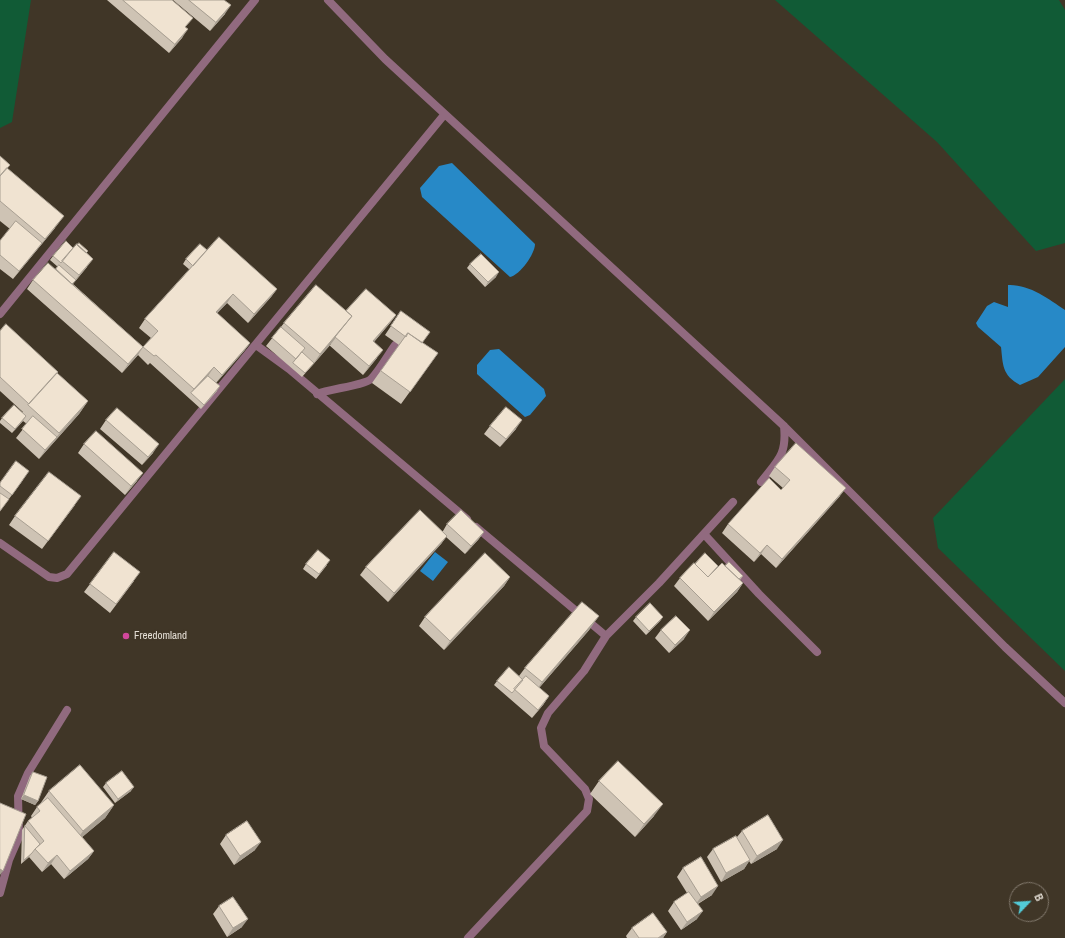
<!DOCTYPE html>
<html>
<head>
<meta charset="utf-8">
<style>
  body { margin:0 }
  #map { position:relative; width:1065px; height:938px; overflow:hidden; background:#403627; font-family:"Archivo Narrow",sans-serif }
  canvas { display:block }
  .north { position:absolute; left:1009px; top:882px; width:40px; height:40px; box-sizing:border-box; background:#403627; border:1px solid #82796d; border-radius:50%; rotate:65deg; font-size:11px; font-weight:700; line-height:16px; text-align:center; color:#e4ded5 }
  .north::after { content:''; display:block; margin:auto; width:14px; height:18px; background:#52cbd8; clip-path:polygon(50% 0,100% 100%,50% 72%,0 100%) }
</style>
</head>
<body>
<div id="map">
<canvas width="1065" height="938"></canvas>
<div class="north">B</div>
</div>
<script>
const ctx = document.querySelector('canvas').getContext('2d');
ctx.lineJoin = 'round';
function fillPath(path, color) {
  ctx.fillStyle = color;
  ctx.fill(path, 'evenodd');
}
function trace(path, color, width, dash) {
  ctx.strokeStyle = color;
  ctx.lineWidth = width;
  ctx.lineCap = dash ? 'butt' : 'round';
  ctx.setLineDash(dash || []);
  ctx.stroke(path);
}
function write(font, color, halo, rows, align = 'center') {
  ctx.font = font + ' "Archivo Narrow",sans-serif';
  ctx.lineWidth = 4;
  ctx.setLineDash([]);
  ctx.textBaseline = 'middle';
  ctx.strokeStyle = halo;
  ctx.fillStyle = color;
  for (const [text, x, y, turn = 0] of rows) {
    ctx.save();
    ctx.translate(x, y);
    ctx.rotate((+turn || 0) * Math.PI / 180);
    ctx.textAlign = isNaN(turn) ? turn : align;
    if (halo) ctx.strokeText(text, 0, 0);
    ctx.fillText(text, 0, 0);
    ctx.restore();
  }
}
fillPath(new Path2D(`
  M0,0H31L12,122L0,128Z
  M775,0H1059L1065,10V243L1036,251L937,142Z
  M1065,379V671L938,548L933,518Z`), '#115b36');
fillPath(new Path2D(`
  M452,163L535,244C535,254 520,275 510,277L422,197L420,188L439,166Z
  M1008,285C1029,284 1049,299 1065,310V347L1038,377L1020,385C1002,375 1003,365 1001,347L978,327L976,323L987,306L994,302L1008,307Z
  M499,349L544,389L546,396L530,415L525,417L477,374V365L490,350Z
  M435,552L448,562L433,581L420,571Z`), '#2789c7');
trace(new Path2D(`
  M328,0L385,59L784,426L1005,647L1065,703
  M0,314L255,0
  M256,345L289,369L467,519
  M317,394C329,389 365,385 371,379C380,370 387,356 395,345
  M761,482C778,460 787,455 784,426
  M704,534L759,594L817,652
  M0,543L49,577L57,578L67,574L444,115
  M606,636L659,583L733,502
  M0,893L9,860L19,837L18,796L28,773L67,710
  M468,938L587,811L589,799L585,789L544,746L541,728L548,713L584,671L606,636L476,527`), '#916a7f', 8);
fillPath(new Path2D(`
  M107,0H172L186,28L182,38L169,53Z
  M173,0H224L225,14L210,31Z
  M0,156L10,165L7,168L55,228L13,279L0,269V241L10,229L0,221Z
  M73,248L87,253V267L73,284L143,347L138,355L122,373L27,289L33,280L56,269L58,267L50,260L53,256Z
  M207,250L277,289L271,297L248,323L227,303L217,313L250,343L244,351L216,383L217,391L201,409L150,363L148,365L138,355L143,347L151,338L139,328L145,319L190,270L183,264L186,259Z
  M470,264L496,277L485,287L467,268Z
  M346,311L396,315L390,323L374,342L377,358L363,375L329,345L331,344L302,377L266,346L284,323Z
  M401,311L422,343L438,353L401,404L372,383L399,345L385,335Z
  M0,331L57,373L88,401L79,414L39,459L16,438L27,424L23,421L12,433L0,423V421L2,418L22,413L23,412L0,391Z
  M106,420L153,453L142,465L100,429Z
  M490,426L516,429L500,447L484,434Z
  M84,444L137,481L125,495L78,453Z
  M775,467L840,496L776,568L761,554L754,562L722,533L728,524L781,490L783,488L769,476Z
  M23,480L0,511V483Z
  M75,505L42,549L9,525L15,516Z
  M447,524L484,532L478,540L465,554L446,537L441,544L388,602L360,575L366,567L443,531Z
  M306,564L327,565L316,579L303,569Z
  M695,564L718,566H725L743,576L740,580L743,583L737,592L708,621L674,586L680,578Z
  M510,577L504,586L444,650L419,626L425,617Z
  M134,581L110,613L84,592L90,584Z
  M636,617H663L660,621L646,635L633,621Z
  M590,629L539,688L549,696L543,705L532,718L494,685L497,681L519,676L525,668Z
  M661,630L684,639L669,653L655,638Z
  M33,772L38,801L35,805L21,799L30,776Z
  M599,781L654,816L635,837L590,794Z
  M106,783L131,791L115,803L103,787Z
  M49,791L114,805L105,818L82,837L94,851L88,859L64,879L51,864L42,872L29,857L21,864L22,830L28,821L32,818L31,816L37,807L41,804H40Z
  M742,831L777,849L751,864L749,861L744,869L721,882L707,857L713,849L737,837Z
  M226,835L255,850L234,865L220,844Z
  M683,868L712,895L698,904L697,919L681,930L668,911L674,902L687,893L677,877Z
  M219,906L242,927L227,937L213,914Z
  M632,928L667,932L663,938H627L626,936Z`), '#cec3b4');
fillPath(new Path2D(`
  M231,5L225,14L210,31L216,22Z
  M188,29L182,38L169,53L175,44Z
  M64,216L55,228L13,279L19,271Z
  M93,259L87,267L66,292L79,275Z
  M499,272L496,277L485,287L488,282Z
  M277,289L271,297L248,323L254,314Z
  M233,294L227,303L210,321L216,312Z
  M396,315L390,323L367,350L373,341Z
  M352,316L331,344L311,367L320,354Z
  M250,343L244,351L216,383L222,375Z
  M143,347L138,355L122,373L128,364Z
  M383,350L377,358L363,375L369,366Z
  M214,367L208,376L191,393L194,389Z
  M220,386L217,391L201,409L204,405Z
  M88,401L79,414L39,459L45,450Z
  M26,416L23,421L12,433L15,429Z
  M522,420L516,429L500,447L506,439Z
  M159,444L153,453L142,465L148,457Z
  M143,473L137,481L125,495L131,486Z
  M846,488L840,496L776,568L782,559Z
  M484,532L478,540L465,554L471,546Z
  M447,536L441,544L388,602L394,593Z
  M767,545L761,554L754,562L760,553Z
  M510,577L504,586L444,650L450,641Z
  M743,583L737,592L708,621L714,612Z
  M599,616L590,629L533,695L542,682Z
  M663,617L660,621L646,635L649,631Z
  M690,630L684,639L669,653L675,645Z
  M549,696L543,705L532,718L538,710Z
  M134,787L131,791L115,803L118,799Z
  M24,795L38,801L35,805L21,799Z
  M663,804L654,816L635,837L644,824Z
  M114,805L105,818L74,844L83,831Z
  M783,840L777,849L751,864L757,856Z
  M261,842L255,850L234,865L240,856Z
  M94,851L88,859L64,879L70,871Z
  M32,853L29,857L21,864L24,860Z
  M57,855L51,864L42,872L48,863Z
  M750,860L744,869L721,882L726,873Z
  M0,869L3,871L0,875Z
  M718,886L712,895L695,905L701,897Z
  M703,911L697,919L681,930L687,922Z
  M248,919L242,927L227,937L233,928Z
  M667,932L663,938H658Z`), '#a89f92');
const building = new Path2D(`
  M123,0H172L193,18L185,27L188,29L175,44Z
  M189,0H224L231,5L216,22Z
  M0,156L10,165L0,176Z
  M7,168L64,216L45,239L0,201V176Z
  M16,221L42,243L19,271L0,255V241Z
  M219,237L277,289L254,314L233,294L216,312L250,343L222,375L214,367L194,389L156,355L154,356L143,347L158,331L145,319Z
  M66,241L73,248L61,263L53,256Z
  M79,243L88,251L86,253L77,245Z
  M77,244L93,259L79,275L62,261Z
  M200,244L207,250L193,266L186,259Z
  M481,254L499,272L488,282L470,264Z
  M48,263L143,347L128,364L33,280Z
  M59,265L76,280L72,284L56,269Z
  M316,285L352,316L320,354L284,323Z
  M366,289L396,315L373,341L383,350L369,366L335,337L352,316L346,311Z
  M401,311L430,332L422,343L408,333L406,337L391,326Z
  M6,324L58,372L57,373L29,404L0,377V331Z
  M281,327L305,348L296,359L272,338Z
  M408,333L438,353L410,392L381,371Z
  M302,352L314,363L305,373L293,363Z
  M57,373L88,401L59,433L28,405Z
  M208,376L220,386L204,405L191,393Z
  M14,405L26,416L15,429L2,418Z
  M506,407L522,420L506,439L490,426Z
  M117,408L159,444L148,457L106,420Z
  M33,416L57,437L45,450L22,429Z
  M96,431L143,473L131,486L84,444Z
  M796,443L846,488L782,559L767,545L760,553L728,524L769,478L781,490L790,480L775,467Z
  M16,461L29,471L12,495L0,486V483Z
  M49,472L81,496L48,541L15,516Z
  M0,493L9,499L0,511Z
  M420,510L447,536L394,593L366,567Z
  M461,510L484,532L471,546L447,524Z
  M318,550L330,560L319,574L306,564Z
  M114,552L140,572L116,604L90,584Z
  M485,553L510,577L450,641L425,617Z
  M705,553L718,566L708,577L695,564Z
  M729,562L743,576L739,579L725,566Z
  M694,563L708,577L722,563L743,583L714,612L680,578Z
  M582,602L599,616L542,682L525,668Z
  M650,603L663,617L649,631L636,617Z
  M676,616L690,630L675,645L661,630Z
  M509,667L523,680L512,693L497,681Z
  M526,676L549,696L538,710L514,689Z
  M618,761L663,804L644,824L599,781Z
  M80,765L114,805L83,831L49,791Z
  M122,771L134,787L118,799L106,783Z
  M33,772L47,777L38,801L24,795Z
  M48,798L94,851L70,871L57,855L48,863L35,849L44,841L28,821L40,811L37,807Z
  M0,803L26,814L3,871L0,869Z
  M768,815L783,840L757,856L742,831Z
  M247,821L261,842L240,856L226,835Z
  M25,826L40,844L35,849L32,853L24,860Z
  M736,836L750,860L726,873L713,849Z
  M701,857L718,886L701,897L683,868Z
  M689,892L703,911L687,922L674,902Z
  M233,897L248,919L233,928L219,906Z
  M653,913L667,932L658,938H639L632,928Z`);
fillPath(building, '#f0e3d1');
trace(building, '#a89f92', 1);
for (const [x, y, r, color] of [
  [126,636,4,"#d1479c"]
]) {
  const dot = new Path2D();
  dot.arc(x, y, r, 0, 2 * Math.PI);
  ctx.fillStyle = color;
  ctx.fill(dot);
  trace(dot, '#403627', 1.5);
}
write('11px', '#e4ded5', '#403627', [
  ["Freedomland",134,636]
], 'left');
</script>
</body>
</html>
